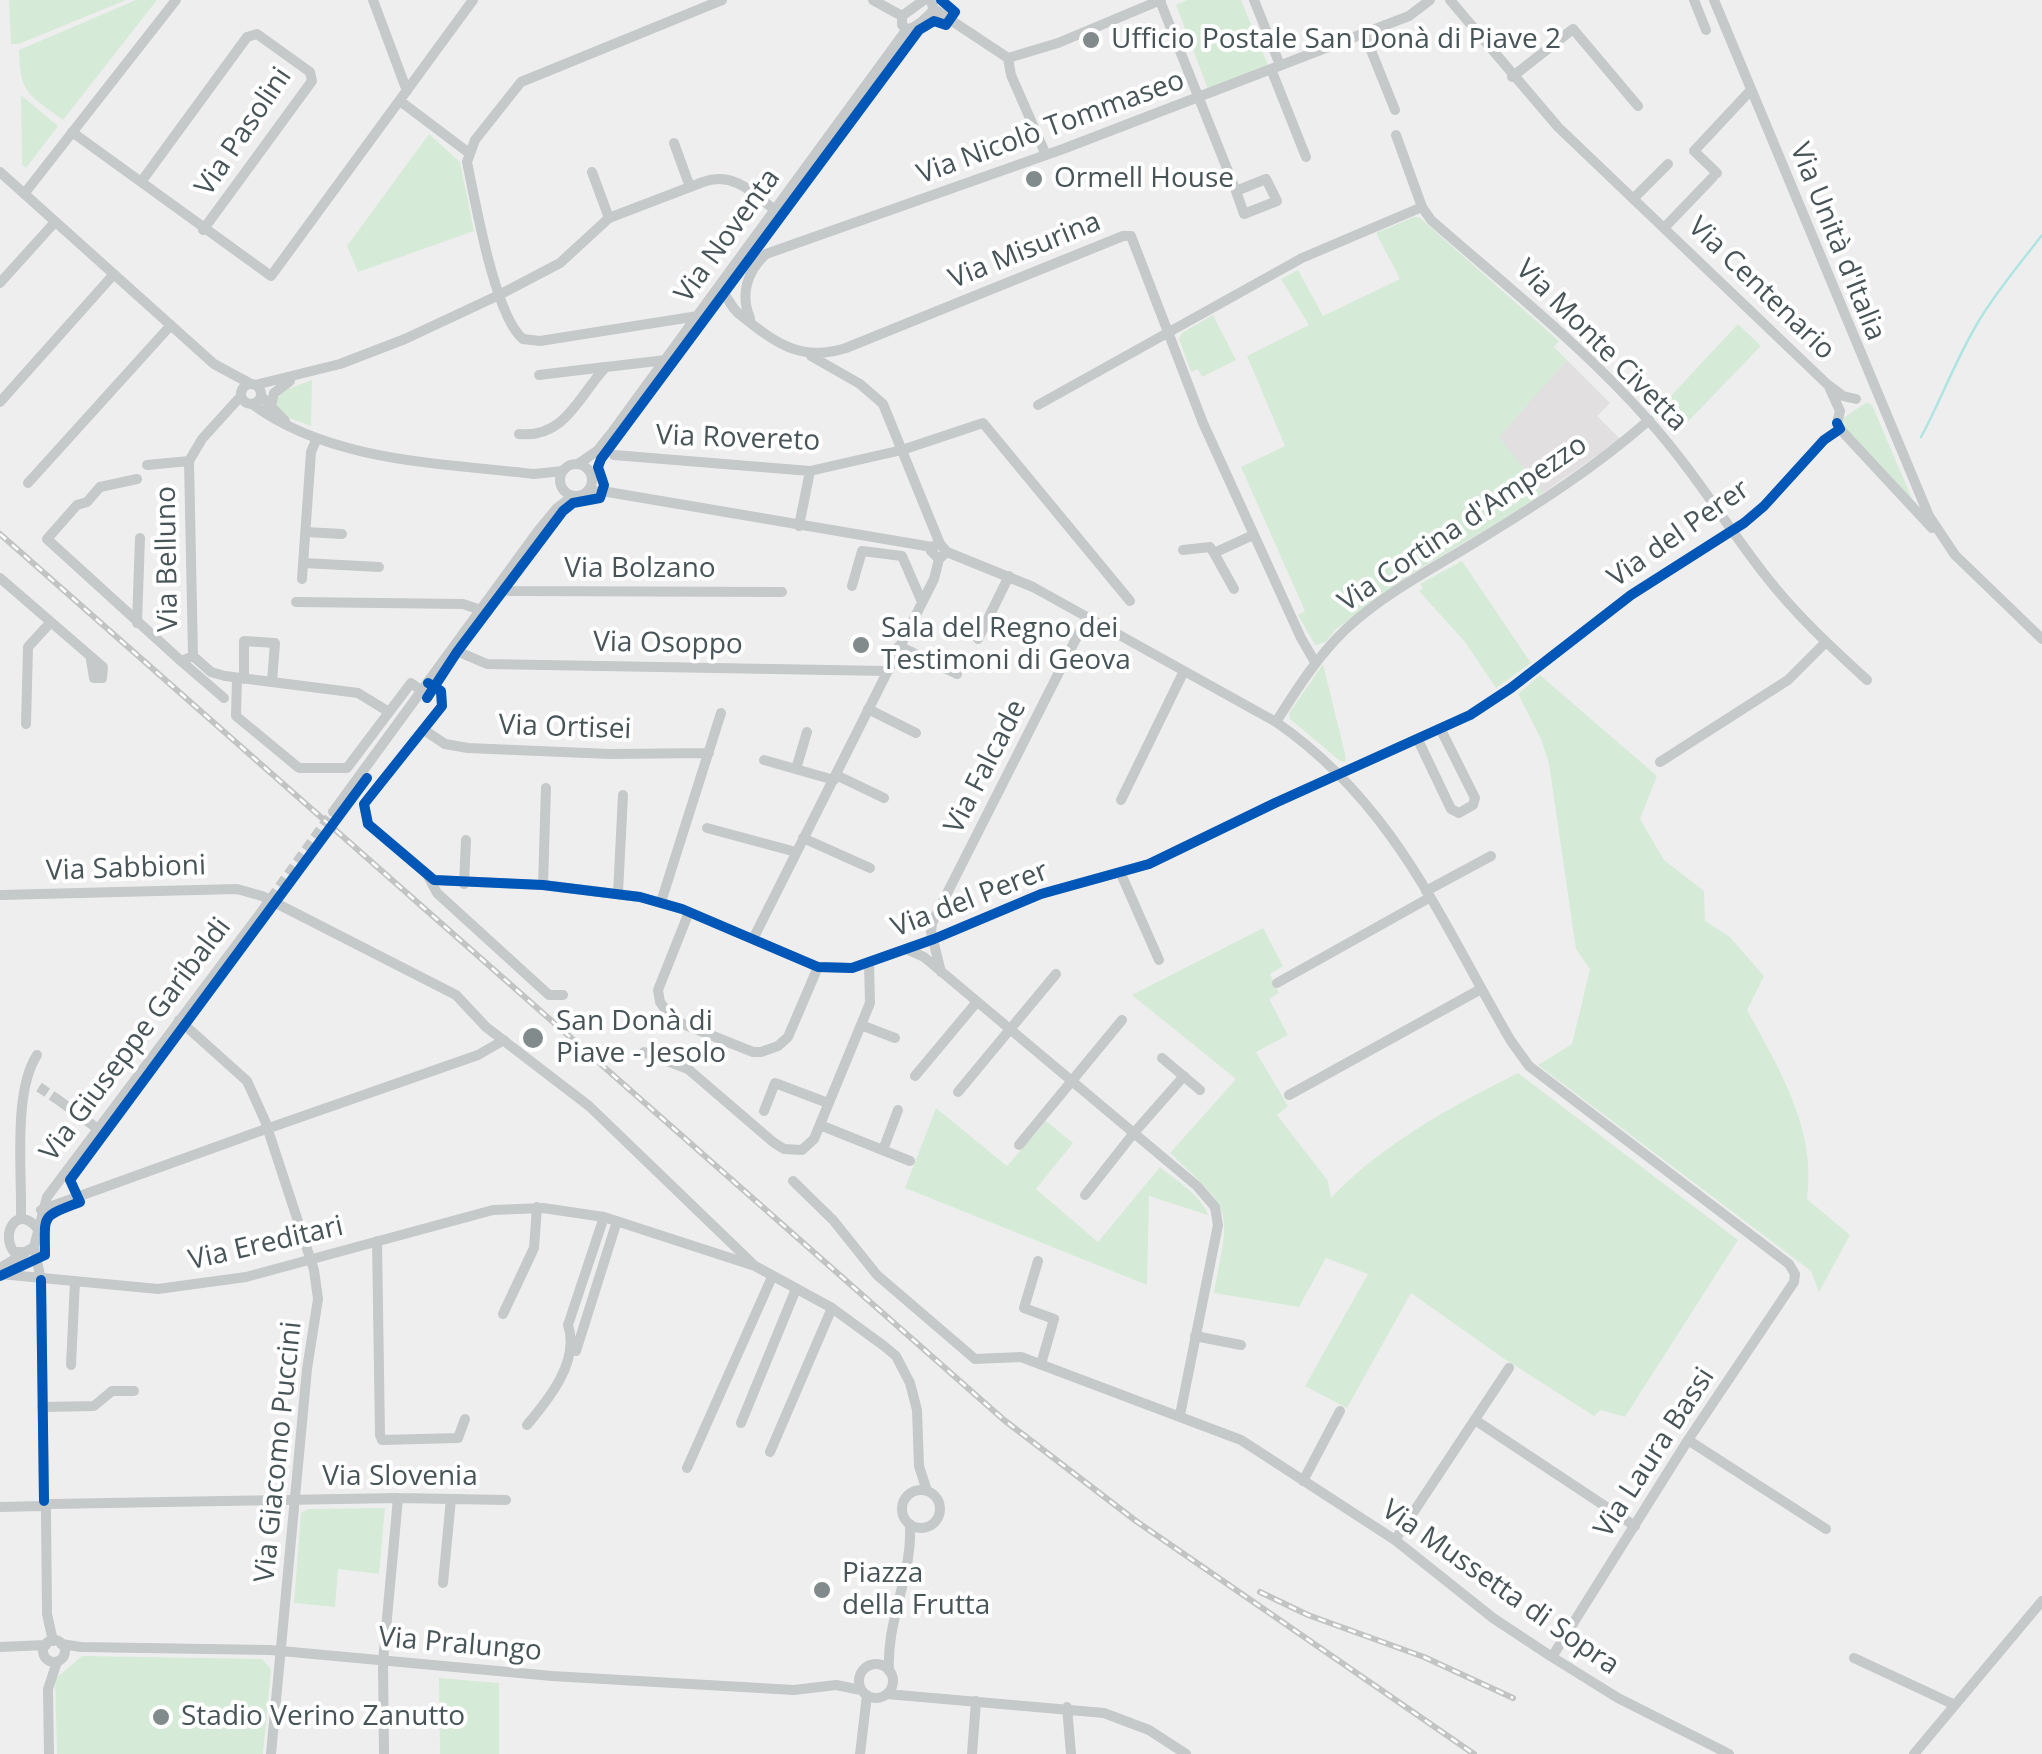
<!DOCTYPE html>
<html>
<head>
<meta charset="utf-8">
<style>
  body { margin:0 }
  canvas { display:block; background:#efeeee }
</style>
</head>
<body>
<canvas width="2042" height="1754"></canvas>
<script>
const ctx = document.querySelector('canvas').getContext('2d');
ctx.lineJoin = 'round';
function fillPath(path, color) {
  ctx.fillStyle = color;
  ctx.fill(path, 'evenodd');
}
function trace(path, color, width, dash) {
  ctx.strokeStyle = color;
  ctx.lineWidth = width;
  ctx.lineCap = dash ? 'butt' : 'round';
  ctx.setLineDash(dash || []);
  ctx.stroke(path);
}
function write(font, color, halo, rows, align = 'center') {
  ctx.font = font + ' "Open Sans",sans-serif';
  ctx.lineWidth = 8;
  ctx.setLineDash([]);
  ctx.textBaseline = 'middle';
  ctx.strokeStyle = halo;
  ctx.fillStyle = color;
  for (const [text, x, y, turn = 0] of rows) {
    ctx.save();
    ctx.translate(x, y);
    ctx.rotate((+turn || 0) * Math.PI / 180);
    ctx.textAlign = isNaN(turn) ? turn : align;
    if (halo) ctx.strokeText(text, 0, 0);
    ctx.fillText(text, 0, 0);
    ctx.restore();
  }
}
fillPath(new Path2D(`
  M1567,360L1610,403L1597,416L1620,439L1543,493L1498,437Z`), '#e1dfe0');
fillPath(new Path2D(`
  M9,0H126L19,44H11Z
  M136,0H157L63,120C29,94 20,95 19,50Z
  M1187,0H1241L1268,65L1208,89L1176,5Z
  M21,95L58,126L26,168L22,164Z
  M429,134L460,162L474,231L358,272L347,246Z
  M1414,217H1419L1559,341L1554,347L1567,360L1499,437L1543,493L1511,515L1414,572L1335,630L1326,642L1315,645L1298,615L1305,611L1241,467L1285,446L1247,356L1309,325L1281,279L1298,270L1323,316L1400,279L1376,233Z
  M1213,315L1236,360L1202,377L1198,369L1191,372L1179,339L1182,333Z
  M1738,324L1761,346L1674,436L1654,414Z
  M312,380L311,426L284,416L276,404L280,392Z
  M1867,402L1872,405L1913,501L1843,425L1842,419Z
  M1462,561L1531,663L1496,688L1465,642L1419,591L1423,588L1420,584Z
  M1323,664L1345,754L1346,762L1340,761L1290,719L1289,713Z
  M1540,675L1657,776L1640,819L1664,860L1704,891L1705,921L1730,937L1764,976L1747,1010C1779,1069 1817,1129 1807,1199L1850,1235L1819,1292L1811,1271L1538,1065L1572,1044L1590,969L1576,949L1549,764L1541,739L1518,694Z
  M1263,928L1283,966L1270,974L1279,993L1269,999L1288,1035L1256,1052L1288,1106L1277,1115L1328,1181L1331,1198C1382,1144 1452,1106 1518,1073L1738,1240L1625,1417L1601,1410L1594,1416L1503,1358L1411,1293L1347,1408L1305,1386L1368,1274L1326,1258L1299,1307L1214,1293C1230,1207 1235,1214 1170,1153L1236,1079L1132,995Z
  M936,1108L1007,1166L1046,1121L1073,1143L1036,1189L1098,1242L1160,1167C1177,1181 1201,1195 1208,1215L1149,1196L1147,1285L905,1188Z
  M385,1508L379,1574L338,1569L335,1607L294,1603L301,1513L308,1509Z
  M82,1656L262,1659L271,1669L263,1754H57L55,1679Z
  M439,1678L499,1683V1754H440Z`), '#d5ebd7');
trace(new Path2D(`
  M1921,437C1941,400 1955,361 1977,324C1995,293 2020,264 2042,235`), '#aee5e2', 2.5);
trace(new Path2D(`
  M262,911L333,812
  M39,1087L57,1099`), '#c5c8c8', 10, [10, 5]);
trace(new Path2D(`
  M373,0L407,91
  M873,0L902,16
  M924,0L902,16V25L907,29C915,29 929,16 934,9L930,0
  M1254,0L1280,65
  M1450,0L1558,127L1827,384L1843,396L1856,399
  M1694,0L1706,30
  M1714,0L1929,516L1955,555L2042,639
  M1160,1L1236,191L1266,179L1277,201L1244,214L1236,191
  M934,9L1008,58L1058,43L1161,0
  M1364,33L1395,110
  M1008,58L1011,75L1046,155
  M1271,69L1306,157
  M1512,77L1573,29L1638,106
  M400,101L469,153
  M72,132L271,276L473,0
  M1396,135L1422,207
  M674,143L690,187
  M0,172L214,364L251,384
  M592,172L609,218
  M1717,173L1694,151L1751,90
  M141,182L247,37L257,34L310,72L312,81L203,230
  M24,194L176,0
  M1633,199L1668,164
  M1664,228L1713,177
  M0,283L55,222
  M718,288C728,295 729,305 738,313C773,341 799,363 846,348L1123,236H1131L1203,423L1301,638L1315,662
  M698,316L540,341L523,339C495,317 475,200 467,162L475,140L521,82L722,0
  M750,318C740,295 747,271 766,254L1063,149L1409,16L1430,0
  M811,356L860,384L883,404L940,544
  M539,375L605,367
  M241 394a10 10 0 1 1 20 0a10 10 0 1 1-20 0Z
  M255,385L340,364L405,339L499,295L560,263L609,218L703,182C734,171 753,193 776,211
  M1830,389L1840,411L1837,423L1840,429L1932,528
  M241,396L202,439L189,461L193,656L211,672L225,676L358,693L389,712
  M261,396L285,421
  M0,402L114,274
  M252,404C330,462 441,463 534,474L563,471
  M1038,405L1302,258L1422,207L1431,220C1505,285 1584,347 1650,422C1693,470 1726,525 1765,575C1795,614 1831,647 1867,680
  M271,406L274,393L290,381
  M519,434C566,439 580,393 606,367L666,360
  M614,455L810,471L902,450L983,423L1130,601
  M560 480a16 16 0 1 1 32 0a16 16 0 1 1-32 0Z
  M578,464L597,451L613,431L907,29
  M147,465L189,461
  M137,479L100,487L87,502L77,505L47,539L181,661L193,656
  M28,483L171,325
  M587,492L602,491L932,547
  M799,526L810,471
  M306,532L342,534
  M1183,550L1210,547L1214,553L1253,535
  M947,552L939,559L931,551L933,546L940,544L947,552L1033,587L1276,722C1395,804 1441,921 1511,1041L1529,1066L1789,1264L1795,1274L1794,1282L1688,1440L1552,1657
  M1214,553L1234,589
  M304,563L379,567
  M0,578L103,667L102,678H94L91,660
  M302,579L311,452L317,438
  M498,586L509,591L782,592
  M852,586L862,551L902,556L922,602
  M296,602L463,604L481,610
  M137,623L140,538
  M978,639L1009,576
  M899,646L957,674
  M452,649L487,664L886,671
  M181,661L224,698
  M237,678L236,716L299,768H347L411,683L422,691
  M244,679V641L275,643L272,682
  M428,683L441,691L442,706L364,804L368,824L434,880L543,885L640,897L682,909L818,967L852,968L934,939L1041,894L1149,864L1275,803L1470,715L1511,688L1631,595L1744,523L1764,506L1824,440L1840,429
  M868,709L916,733
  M1276,722C1297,689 1317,657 1345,630C1384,593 1434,568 1479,540C1538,504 1597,466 1649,420
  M26,724L28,647L50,623
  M424,730L445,744L468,748L610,754L709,753
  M1418,740L1451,809L1459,813L1473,805L1475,798L1441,730
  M764,760L834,780
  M1660,762L1788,680L1826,642
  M796,769L807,732
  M836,775L884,798
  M1121,800L1183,673
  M333,812L538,531L557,508L573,496
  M707,828L796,852
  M803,838L870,868
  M1121,874L1159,960
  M428,876L437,893L549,995H563
  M464,884L466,840
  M543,885L546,788
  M1426,891L1491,856
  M618,893L623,795
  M0,895L237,889L262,896L456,995L486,1027L589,1106L754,1265
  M661,902L721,713
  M689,912L658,990L660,1002L673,1020L753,1052H761L778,1046L788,1037L818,967
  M753,939L934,579L939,559
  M906,949L924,957L1197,1186L1215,1207L1218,1225L1180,1415
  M941,972L931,932L932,923L1087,617
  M1277,983L1429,898
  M179,1020L247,1081L266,1123
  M861,1025L895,1038
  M644,1052L688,1069L773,1142L784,1149L802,1150L814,1139L870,1003L869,963
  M1162,1058L1200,1090
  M915,1076L976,1003
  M958,1092L1056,974
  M1289,1095L1481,989
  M57,1099L98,1129
  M764,1111L775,1083L828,1103
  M820,1125L910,1161
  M272,1127L478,1055L504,1040
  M269,1133L314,1270L318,1299L307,1369L271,1754
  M1019,1145L1122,1020
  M883,1150L898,1110
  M793,1181L833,1220L877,1275L975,1359L1021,1357L1241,1440L1395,1540L1493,1618L1552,1657L1618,1698L1729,1754
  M1085,1195L1133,1134L1184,1076
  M41,1210L263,1130
  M21,1217C22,1173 13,1091 37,1055
  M377,1241L380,1435L382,1440L458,1438L465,1419
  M34,1247L47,1197L262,911
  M34,1247L41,1280L44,1501
  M34,1247L25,1252H14C0,1234 17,1204 37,1228
  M1038,1261L1024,1308L1054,1319L1041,1364
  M0,1268L25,1253
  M0,1274L158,1289L246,1277L493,1210L543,1208L604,1217L755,1266L832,1308L884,1346L896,1356L910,1383L917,1410L919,1466L927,1491
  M503,1314L534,1248L537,1207
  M1195,1336L1241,1345
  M576,1351L617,1221
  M71,1365L75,1281
  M42,1407L94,1406L112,1391H134
  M1475,1420L1635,1526
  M741,1423L796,1289
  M527,1425C549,1399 580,1361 568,1325L604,1217
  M1688,1440L1826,1529
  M770,1452L832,1308
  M687,1468L772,1277
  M1303,1481L1340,1411
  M902 1509a19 19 0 1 1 38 0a19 19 0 1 1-38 0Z
  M50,1504L398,1498L506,1500
  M0,1507L41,1506
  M46,1510L47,1614L53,1641
  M1395,1540L1509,1368
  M443,1583L451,1499
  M43 1651a11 11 0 1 1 22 0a11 11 0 1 1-22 0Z
  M61,1644L81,1647L270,1650L552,1676L794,1690L836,1685L861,1690
  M0,1647L46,1645
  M1854,1658L1955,1705
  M859 1681a17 17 0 1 1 34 0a17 17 0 1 1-34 0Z
  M889,1671C886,1620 913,1575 910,1524
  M887,1694L1104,1713L1149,1730L1186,1754
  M1067,1707L1071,1754
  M49,1754L48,1689L57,1662
  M384,1754L383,1662L398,1498
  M860,1754L867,1695
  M972,1754L976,1701
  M1914,1754L2042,1601`), '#c6c9c9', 10);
const rail = new Path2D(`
  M0,534L1004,1420L1136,1521L1474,1754
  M1260,1592L1308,1615L1424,1657L1513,1698`);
trace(rail, '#c2c4c4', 6);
trace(rail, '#fff', 2.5, [8]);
trace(new Path2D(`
  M428,683L441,691L442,706L364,804L368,824L434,880L543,885L640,897L682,909L818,967L852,968L934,939L1041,894L1149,864L1275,803L1470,715L1511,688L1631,595L1744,523L1764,506L1824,440L1840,429L1837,423
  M427,698L457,652L563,511L573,503L600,498L604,485L598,467L601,459L919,30L934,21L946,25L955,12L941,0
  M0,1276L45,1255C45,1213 40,1218 80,1202L70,1180L367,778
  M41,1280L44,1501`), '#0057b8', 10);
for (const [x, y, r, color] of [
  [1091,40,10,"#828b8c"],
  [1034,179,10,"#828b8c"],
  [861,645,10,"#828b8c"],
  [533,1038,12,"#828b8c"],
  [822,1590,10,"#828b8c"],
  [161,1717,10,"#828b8c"]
]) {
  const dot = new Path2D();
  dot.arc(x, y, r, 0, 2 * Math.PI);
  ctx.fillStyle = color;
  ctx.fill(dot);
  trace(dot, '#fff', 4);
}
write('28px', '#485558', '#fff', [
  ["Ufficio Postale San Donà di Piave 2",1111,40],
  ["Ormell House",1054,179],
  ["Sala del Regno dei",881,629],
  ["Testimoni di Geova",881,661],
  ["San Donà di",556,1022],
  ["Piave - Jesolo",556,1054],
  ["Piazza",842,1574],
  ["della Frutta",842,1606],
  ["Stadio Verino Zanutto",181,1717]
], 'left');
write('28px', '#485558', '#fff', [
  ["Via Nicolò Tommaseo",1051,128,-20],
  ["Via Pasolini",244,132,-56],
  ["Via Noventa",728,236,-54],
  ["Via Unità d'Italia",1837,242,68],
  ["Via Misurina",1025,251,-22],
  ["Via Centenario",1761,289,44],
  ["Via Monte Civetta",1601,346,45],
  ["Via Rovereto",738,439,2],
  ["Via Cortina d'Ampezzo",1463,524,-34],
  ["Via del Perer",1679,534,-35],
  ["Via Belluno",168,559,-91],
  ["Via Bolzano",640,569],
  ["Via Osoppo",668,644,1],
  ["Via Ortisei",565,728,2],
  ["Via Falcade",986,767,-63],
  ["Via Sabbioni",126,869,-2],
  ["Via del Perer",970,900,-21],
  ["Via Giuseppe Garibaldi",136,1040,-53],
  ["Via Ereditari",266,1244,-13],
  ["Via Giacomo Puccini",279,1452,-84],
  ["Via Laura Bassi",1655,1453,-57],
  ["Via Slovenia",400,1477],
  ["Via Mussetta di Sopra",1500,1588,35],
  ["Via Pralungo",460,1645,5]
]);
</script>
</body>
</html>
